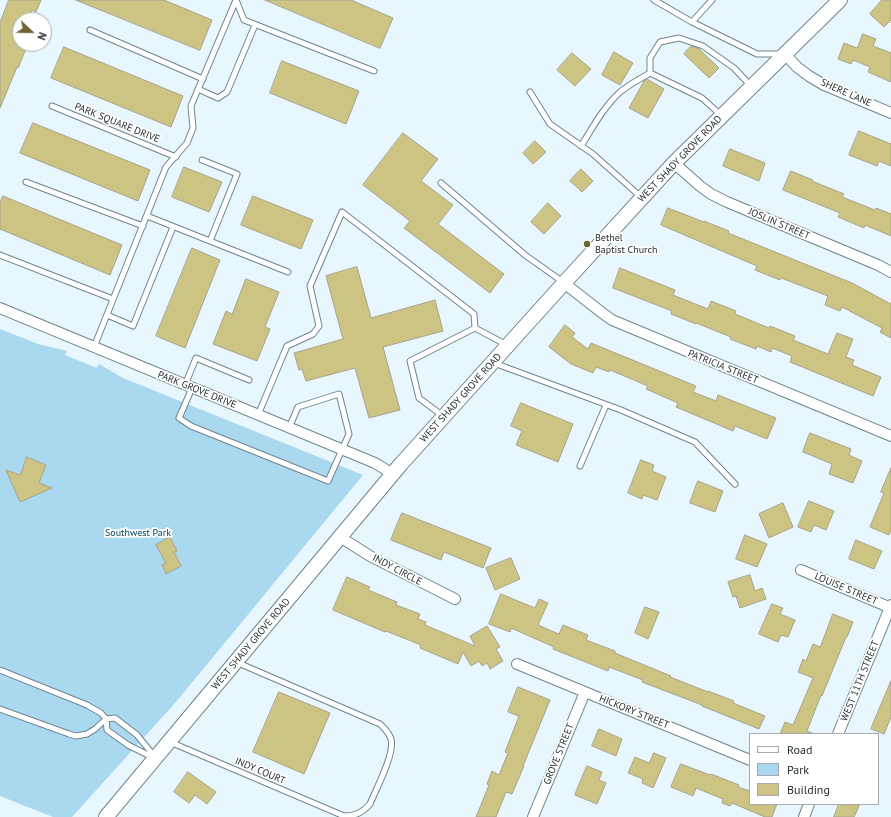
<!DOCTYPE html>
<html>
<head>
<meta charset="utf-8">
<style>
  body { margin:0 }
  #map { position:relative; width:891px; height:817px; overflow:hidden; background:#e8f6fd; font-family:"PT Sans",sans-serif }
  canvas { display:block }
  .legend { position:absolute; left:749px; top:733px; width:130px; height:72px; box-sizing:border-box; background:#fff; border:1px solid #a8abad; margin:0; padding:5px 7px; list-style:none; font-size:12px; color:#252e32 }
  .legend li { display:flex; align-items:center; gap:8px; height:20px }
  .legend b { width:20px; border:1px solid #a8abad }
  .north { position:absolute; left:12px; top:12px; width:40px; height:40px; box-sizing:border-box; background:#fff; border:1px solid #a8abad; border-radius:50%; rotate:112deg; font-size:11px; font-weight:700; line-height:16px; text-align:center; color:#252e32 }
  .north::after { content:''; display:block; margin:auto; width:14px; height:18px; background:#6c6431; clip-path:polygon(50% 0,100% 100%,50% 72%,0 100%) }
</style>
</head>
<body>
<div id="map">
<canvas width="891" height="817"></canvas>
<ul class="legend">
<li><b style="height:5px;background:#fff"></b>Road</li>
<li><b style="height:11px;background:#aad9ef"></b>Park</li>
<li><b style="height:11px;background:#cdc484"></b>Building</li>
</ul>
<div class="north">N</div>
</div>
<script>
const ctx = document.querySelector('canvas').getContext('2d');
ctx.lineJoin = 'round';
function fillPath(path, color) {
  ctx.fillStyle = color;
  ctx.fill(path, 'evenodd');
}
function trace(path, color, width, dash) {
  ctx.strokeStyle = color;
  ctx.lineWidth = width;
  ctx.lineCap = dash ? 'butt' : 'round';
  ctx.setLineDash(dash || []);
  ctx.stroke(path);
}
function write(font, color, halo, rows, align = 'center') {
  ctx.font = font + ' "PT Sans",sans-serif';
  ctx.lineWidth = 3.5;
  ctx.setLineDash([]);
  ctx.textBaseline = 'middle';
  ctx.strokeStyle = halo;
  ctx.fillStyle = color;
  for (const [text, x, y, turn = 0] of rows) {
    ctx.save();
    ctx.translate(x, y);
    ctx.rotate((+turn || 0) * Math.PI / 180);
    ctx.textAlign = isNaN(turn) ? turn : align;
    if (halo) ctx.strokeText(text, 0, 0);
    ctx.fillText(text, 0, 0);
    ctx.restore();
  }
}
fillPath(new Path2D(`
  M0,329L38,344L67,351L65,355L97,368L99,364L123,378L363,475L176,702L72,817H53L0,796Z`), '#aad9ef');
const building = new Path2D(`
  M9,0H41L36,12L32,10L28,20H20V44H28L18,68L17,67L0,108V23Z
  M76,0H164L212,20L200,50Z
  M265,0H351L393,18L380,48Z
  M882,0H891V20L884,27L870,14Z
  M863,34L876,39L873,46L891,53V82L868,72L870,67L853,60L851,64L838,59L844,43L857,48Z
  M691,46L699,49L719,68L709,78L684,54Z
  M64,47L183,96L171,127L51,78Z
  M614,52L633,63L620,85L602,75Z
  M572,53L591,69L575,86L557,70Z
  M282,61L359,91L346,124L270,93Z
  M647,79L664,89L648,118L629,108L644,81Z
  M33,123L150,170L138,201L20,153Z
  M859,131L891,144V166L879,161L877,166L849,155Z
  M403,133L438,159L421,181L453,205L438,224L504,274L490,293L404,228L410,221L363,185Z
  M535,141L546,152L533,164L523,153Z
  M730,149L765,163L759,181L723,166Z
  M184,167L222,182L209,212L172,197Z
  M581,169L593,181L582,192L570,181Z
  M791,171L813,180L812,181L844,194L842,197L875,210L876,208L891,214V236L865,225L864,228L838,217L840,213L783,190Z
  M3,196L122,245L110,275L0,229V203Z
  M253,196L313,220L301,249L241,225Z
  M548,203L561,216L544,234L531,222Z
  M668,208L704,222V221L729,231L728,233L852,283L891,304V338L880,332L882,328L842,307L840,311L825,305L828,296L781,278L780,280L755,270L757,266L661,225Z
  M192,248L220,260L185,348L156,336Z
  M357,267L371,318L435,300L443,331L383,347L400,410L369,418L355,368L306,381L302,369L299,370L294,353L343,339L326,276Z
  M620,268L675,290L673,295L708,309L711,301L736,311L735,314L769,328L770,326L795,336L793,340L828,354L837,333L853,339L846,357L854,360L852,365L881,377L873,396L790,362L792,356L772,348L771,352L757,346L756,349L730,339L731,337L696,323V324L671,314L672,311L613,288Z
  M246,279L279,292L265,327L270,329L257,361L213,344L226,311L232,314Z
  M565,325L575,333L572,337L588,349L591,343L696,386L693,392L716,401L718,395L776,418L767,439L735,426L733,431L676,407L678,403L646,389L648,386L610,370L609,372L596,367L593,373L571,364L549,347Z
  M521,403L573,424L558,462L516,445L522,431L511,426Z
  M810,433L851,449L849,455L862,461L853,483L829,474L832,464L803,452Z
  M27,457L46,465L39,483L52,488L20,502L6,470L20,475Z
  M641,460L654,465L652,471L666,477L657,500L643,495L642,499L628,493Z
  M891,468V530L889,535L870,527L884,493L881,492Z
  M698,481L723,491L715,512L690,503Z
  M809,501L834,511L826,530L814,525L811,532L798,527Z
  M783,503L793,527L769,538L759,514Z
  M402,513L491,548L483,568L444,552L441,560L391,540Z
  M745,535L767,544L757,567L736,559Z
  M170,537L177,551L174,552L181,566L166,574L162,565L166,563L156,545Z
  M856,540L882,551L874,569L849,559Z
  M511,558L520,579L495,590L486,568Z
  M750,575L755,591L762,588L766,599L740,608L736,596L733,597L728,582Z
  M347,577L370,587L368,590L397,602L396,605L420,614L418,619L426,622L425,625L475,646L470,636L487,626L500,647L496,649L503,661L490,669L487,663L482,666L479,661L471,666L463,652L458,664L420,648L421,645L386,631L385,632L333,610Z
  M501,594L535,608L539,599L548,603L538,625L559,634L563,625L588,635L586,640L615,651V653L671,676L670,677L708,692V691L734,701L733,703L765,716L759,729L702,706V705L642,682L643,680L609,667L608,671L553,649L554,647L511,628L510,632L489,624Z
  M772,604L783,608L780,614L795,620L788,637L781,635L778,642L759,634Z
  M645,607L659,612L648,639L635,633Z
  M833,614L853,622L847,637H846L822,696L821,695L807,731L814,734H780L785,722L793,725L813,678L798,672L803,659L806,661L813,644L820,647Z
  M891,681V717L884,734L871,729Z
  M518,687L550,700L523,766H524L512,794L506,792L496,817H476L489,785L487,784L492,771L499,775L508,753L505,752L519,716L508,712Z
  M279,692L330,713L304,774L253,752Z
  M599,729L622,739L616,756L592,746Z
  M654,753L666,758L653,788L642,783L643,779L628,773L635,757L649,763Z
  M681,764L710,775L711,774L739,785L738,787L750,791V804H777L772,817H765L732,803L730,806L722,803L723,799L696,788L693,796L671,787Z
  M587,766L602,772L599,780L606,783L597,804L575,795Z
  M188,772L216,792L207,804L195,795L189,803L174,792Z
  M839,804H860L854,817H834Z`);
fillPath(building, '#cdc484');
trace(building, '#a6a38e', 1);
const service = new Path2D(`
  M236,0L244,20L374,71
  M654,0L692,22L757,54H782
  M692,22L712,0
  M90,30L203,79
  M198,89L218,98L227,92L255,25
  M530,92L550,124L593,154L641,197
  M52,106L176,157
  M721,115L702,98L650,73V58L660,42L679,38L703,46L734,68L751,86
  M581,146C593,127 603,108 619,93C628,85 640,79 650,73
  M202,160L237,174L210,241
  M26,182L143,226
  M441,183L525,255L563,282
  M147,216L288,272
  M0,255L113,299
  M107,315L133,326L173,227
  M475,328L507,345
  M94,347L166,167L187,143L193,128L191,106L236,0
  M494,363L621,410L695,442L735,484
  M185,385L196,358L249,380
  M192,388L179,418L191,426L328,481L349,434L339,394L298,407L289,428
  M258,415L287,346L313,334L319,326L310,286L342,212L474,314L475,328
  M443,416L419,398L410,361L475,328
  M580,466L606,405
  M0,670L87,705L101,713L106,719L107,730L128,745L154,758
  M0,709L69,734L76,736L87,734L95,729L106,719L115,718L137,735L155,757
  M170,742L344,816C355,816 362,813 370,804C376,789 395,754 391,739C389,732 384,728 380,724L236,662`);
const minor = new Path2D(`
  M785,54L797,67L809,76L824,85L891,113
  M674,163L700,186L711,194L727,202L878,265L891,272
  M564,283L601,312L612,320L891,436
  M0,308L375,463L393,474
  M340,537L370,556L455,599
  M801,570L891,608
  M517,664L750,760
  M838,734L891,605
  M533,817L585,692
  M804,817L809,804`);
const secondary = new Path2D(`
  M106,817L401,464L564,283L674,163L840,0`);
trace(service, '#6e848e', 7);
trace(minor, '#6e848e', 12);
trace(secondary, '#6e848e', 16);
trace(service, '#fff', 5);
trace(minor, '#fff', 10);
trace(secondary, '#fff', 14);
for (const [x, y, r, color] of [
  [587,244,4,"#6c6431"]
]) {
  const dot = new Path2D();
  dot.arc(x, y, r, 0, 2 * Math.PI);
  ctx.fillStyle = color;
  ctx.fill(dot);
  trace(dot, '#fff', 1.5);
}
write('10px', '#252e32', '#fff', [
  ["SHERE LANE",846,93,24],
  ["PARK SQUARE DRIVE",117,123,22],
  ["WEST SHADY GROVE ROAD",680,159,-46],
  ["JOSLIN STREET",779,224,23],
  ["PATRICIA STREET",723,367,22],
  ["PARK GROVE DRIVE",197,390,22],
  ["WEST SHADY GROVE ROAD",461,398,-48],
  ["INDY CIRCLE",397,570,28],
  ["LOUISE STREET",846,589,23],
  ["WEST SHADY GROVE ROAD",251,644,-50],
  ["WEST 11TH STREET",860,681,-68],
  ["HICKORY STREET",634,712,22],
  ["GROVE STREET",559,754,-68],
  ["INDY COURT",260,771,23]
]);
write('10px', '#252e32', '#fff', [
  ["Bethel",595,238],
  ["Baptist Church",595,250]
], 'left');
write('10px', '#044459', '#fff', [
  ["Southwest Park",138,533]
]);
</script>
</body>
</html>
